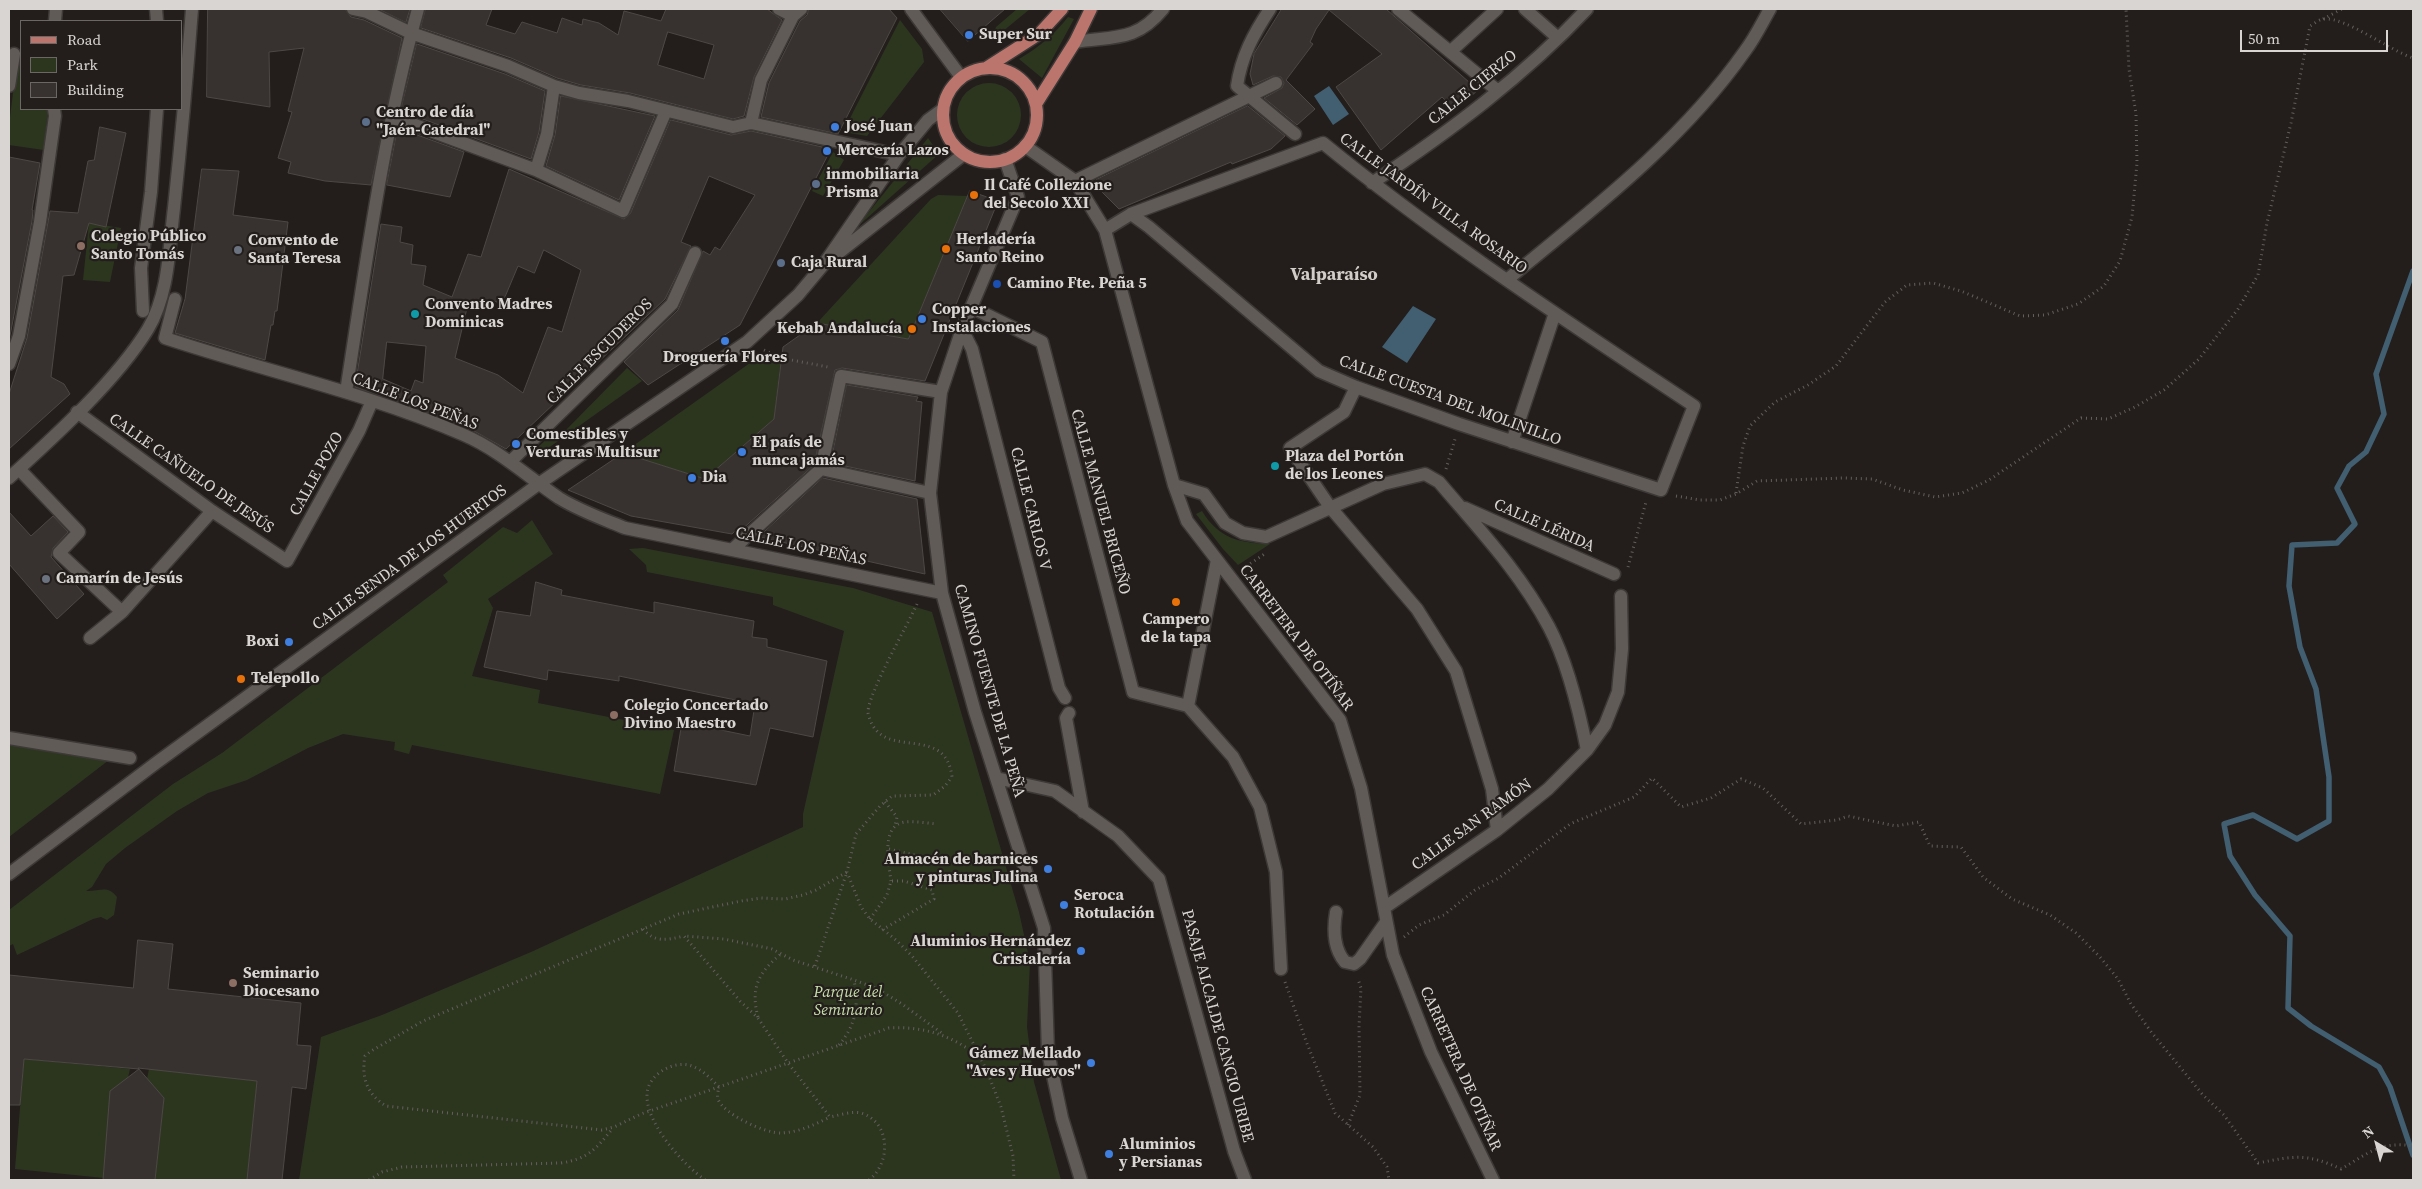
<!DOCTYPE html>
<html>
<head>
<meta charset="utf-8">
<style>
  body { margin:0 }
  #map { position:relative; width:2422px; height:1189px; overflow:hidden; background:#231e1c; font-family:"Source Serif 4",serif }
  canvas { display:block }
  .frame { position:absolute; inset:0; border:10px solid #d8d5d3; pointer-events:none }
  .legend { position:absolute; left:20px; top:20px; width:162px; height:90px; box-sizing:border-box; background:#231e1c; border:1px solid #6b6765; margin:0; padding:6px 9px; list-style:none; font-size:15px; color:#d8d5d3 }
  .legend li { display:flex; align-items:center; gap:10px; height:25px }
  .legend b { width:25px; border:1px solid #6b6765 }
  .north { position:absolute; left:2352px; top:1119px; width:50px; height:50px; -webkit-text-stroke:4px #231e1c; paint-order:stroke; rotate:323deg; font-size:14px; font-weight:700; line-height:20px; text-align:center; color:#d8d5d3 }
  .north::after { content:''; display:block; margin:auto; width:18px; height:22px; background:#d8d5d3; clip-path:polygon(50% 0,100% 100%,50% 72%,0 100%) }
  .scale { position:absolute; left:2240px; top:30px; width:148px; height:22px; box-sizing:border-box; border:2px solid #d8d5d3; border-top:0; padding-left:6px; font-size:15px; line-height:18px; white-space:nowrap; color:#d8d5d3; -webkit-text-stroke:4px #231e1c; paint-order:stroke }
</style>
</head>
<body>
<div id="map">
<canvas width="2422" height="1189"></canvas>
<div class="frame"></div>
<ul class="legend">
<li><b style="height:6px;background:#bc756c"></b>Road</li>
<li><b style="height:14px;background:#2c361f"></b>Park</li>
<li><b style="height:14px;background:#37322f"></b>Building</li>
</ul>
<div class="north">N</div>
<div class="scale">50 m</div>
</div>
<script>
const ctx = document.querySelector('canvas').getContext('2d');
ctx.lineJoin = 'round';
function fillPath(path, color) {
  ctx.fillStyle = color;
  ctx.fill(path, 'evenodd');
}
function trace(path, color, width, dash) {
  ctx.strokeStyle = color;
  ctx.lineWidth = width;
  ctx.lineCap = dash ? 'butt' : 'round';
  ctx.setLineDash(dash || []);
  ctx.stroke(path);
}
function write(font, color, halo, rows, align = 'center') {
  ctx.font = font + ' "Source Serif 4",serif';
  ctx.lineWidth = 4.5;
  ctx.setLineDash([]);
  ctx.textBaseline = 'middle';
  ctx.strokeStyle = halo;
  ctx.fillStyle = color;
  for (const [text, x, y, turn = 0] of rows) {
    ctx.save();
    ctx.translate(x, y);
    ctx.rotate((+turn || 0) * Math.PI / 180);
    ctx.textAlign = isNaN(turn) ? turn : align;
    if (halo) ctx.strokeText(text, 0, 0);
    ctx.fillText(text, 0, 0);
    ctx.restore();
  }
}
fillPath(new Path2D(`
  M1017,9H1030L997,36L994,32L996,27Z
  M1068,17L1074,19L1042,78L1019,59C1039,47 1054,35 1068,17Z
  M900,20L922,49L924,62L867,136L843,132Z
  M17,61L21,62V109H48L44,150L9,145V125Z
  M957 115a32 32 0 1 1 64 0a32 32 0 1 1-64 0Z
  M928,138L939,154L857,227Z
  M833,152L844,160L823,196L812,191Z
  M938,195L968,196L908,339L817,323L931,199Z
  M89,223L121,228L110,282L83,280Z
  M764,353L781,358L774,419L705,479L623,453Z
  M627,368L642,381L540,454L537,455L533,452L554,432L560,436Z
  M1202,511C1219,539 1240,543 1270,544L1238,565L1223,549L1196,514Z
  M532,520L553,554L488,599L493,608L472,676L540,690L538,703L674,730L660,794L412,745L409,754L394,750L395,742L343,734L308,748L247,780L208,793L177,811L125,848L106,864L92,887L86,891C99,892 107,884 117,897L114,915L107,920L101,917L93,919L17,955L13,944L9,946V910L173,784L222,753L448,582L443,575L503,527L517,533Z
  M643,548L853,588L932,612L1019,912L1030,962L1027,1027L1034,1082L1061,1180H299L321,1037L382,1015L531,952L803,827V814L844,631L773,605V597L647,572L646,565L629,549Z
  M9,743L109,760L9,837Z
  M24,1059L130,1069L104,1178L15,1169Z
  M149,1069L257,1081L247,1180H155L164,1098L147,1079Z`), '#2c361f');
fillPath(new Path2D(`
  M1329,86L1349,114L1333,125L1314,96Z
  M1413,306L1436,319L1407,363L1382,347Z`), '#415f70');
trace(new Path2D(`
  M2413,271L2376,374L2384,414L2366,452L2349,466L2337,488L2355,524L2337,543L2292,545L2289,586L2300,647L2316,689L2329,777V821L2297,839L2253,815L2224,824L2230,856L2255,895L2290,936L2288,1008L2311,1026L2379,1067L2390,1087L2413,1155`), '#415f70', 5.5);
const building = new Path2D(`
  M208,9H345L351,17L364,20L402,38L371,185L325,181L288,173L291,162L278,158L292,112L288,111L304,48L269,52L270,107L207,97Z
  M379,9H410L406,22Z
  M426,9H492L486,25L515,34L522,22L557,33L562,18L582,25L583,19L599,23L618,35L624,11L661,21L666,9H767L782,20L754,77L744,116L733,119L630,93L581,85L557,78L511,58L421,28ZM668,32L714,45L704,79L658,65Z
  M809,9H889L897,18L838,134L761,117L769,83L800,21L807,15Z
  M940,9H1005L968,41Z
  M1282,9H1386L1478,90L1455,110L1442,97L1381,150L1336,87L1382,54L1329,10L1316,29L1310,42L1313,44L1286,80L1315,109L1297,125L1264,98L1282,88L1284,83L1281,77L1273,76L1253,85L1250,74L1254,54Z
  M417,44L505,74L545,91L539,132L531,159L401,111Z
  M561,96L655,116L619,200L546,166L555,135Z
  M1248,106L1285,136L1271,149L1232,164L1231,162L1119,209L1095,185L1096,180Z
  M671,120L731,135L751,131L831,149L740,325L648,385L624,362L678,310L703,251L710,255L715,247L720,250L755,195L709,176L681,242L691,246L665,299L506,449L467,427L355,387L381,224L402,227L400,242L413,245L411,264L426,266L423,285L452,297L468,254L481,257L509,169L624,219L630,214ZM544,250L581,270L562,332L548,327L523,393L498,375L455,358L468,304L474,308H483L494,301L502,304L518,266L534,273ZM387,342L426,346L423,383L415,380L411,391L383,379Z
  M100,127L126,133L106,227L89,223L74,275L63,276L51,377L64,384L70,394L9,449V394L27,338L50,211L78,213L88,161L94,160Z
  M398,128L464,152L450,197L387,185Z
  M9,157L40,163L32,210H33L32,221L9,341Z
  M202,169L239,171L233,215L288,222L277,311H275L273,325H271L265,360L175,333L185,299Z
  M970,191L998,201L925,381L842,368L835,370L814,465L739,532L735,531L732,534L631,516L568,490L623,453L705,479L774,419L783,347L817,323L908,339Z
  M847,385L918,397L916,401L922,402L915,481L831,463Z
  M823,478L917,499L925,574L759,537Z
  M9,512L31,536L53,516L68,532L53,548L51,557L84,594L57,619L9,564Z
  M536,582L562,590L561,595L654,613V602L754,621L752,637L767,639V647L827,661L813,737L770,728L756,785L674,771L682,722L750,736L755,704L619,676V681L548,670L547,680L484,667L497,611L530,616Z
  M138,940L173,944L168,989L301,1003L297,1045L311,1046L306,1089L292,1087L282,1180H247L257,1081L138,1068L164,1098L155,1180H103L110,1091L139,1069L24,1059L20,1105H9V975L133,988Z`);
fillPath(building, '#37322f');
trace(building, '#4d4845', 1);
const minor = new Path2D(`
  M156,9L157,21
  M353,9L367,12L411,33L508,66L554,86L579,93L628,101L733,127L751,123L899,155
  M779,9L793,16
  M911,9L961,77
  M1270,9C1254,33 1241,57 1237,86L1295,134
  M1398,9L1498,91
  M1525,9L1558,38
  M55,21L56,9
  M1075,42C1114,36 1136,42 1163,9
  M1451,51L1497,9
  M9,86L14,54
  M393,117L536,170L623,211L666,111
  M751,123L761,80L793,16L801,9
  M1025,146L1075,181L1105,230L1174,485L1187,521L1340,720L1361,788L1393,955L1431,1052L1493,1180
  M1005,159L1018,197L962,329L941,392L930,493L942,593L975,712L1044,928L1048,1052L1062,1118L1081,1180
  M536,170L547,134L554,86
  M1075,181L1276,83
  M1372,183C1449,132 1524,76 1587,9
  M1105,230L1131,214L1323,143C1440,239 1568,322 1694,406L1661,490L1459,424L1356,387L1319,371L1149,227L1131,214
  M832,258L964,154
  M1508,279C1592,210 1682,141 1745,51C1755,38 1762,23 1770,9
  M175,299L165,338C264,371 368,393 464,435C499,450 528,477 559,498C580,511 603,519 625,528L942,593
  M971,307L1042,342L1133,692L1188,706L1233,757L1260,807L1276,872L1281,969
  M143,311L141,268L151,192L157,109
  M962,329L972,349L1059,688L1065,698
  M9,364L19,336L40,222L55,116L54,109
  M1356,387L1344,412L1290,448L1330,507L1417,609L1456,671L1492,789L1497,830
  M346,392C366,264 383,134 418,9
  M77,412L212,511L287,561L359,431L372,401
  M1512,442L1555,313
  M510,462L672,304L695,253
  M19,469L79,532L59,553L122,612
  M821,469L930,493
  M9,478C53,438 117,380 148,329C169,294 169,248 174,208C181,142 187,75 192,9
  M1174,485L1204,494L1225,523L1243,533L1266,537L1383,484L1425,474L1439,482C1478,528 1520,572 1549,627C1568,663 1579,710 1587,750
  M1465,508L1614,574
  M733,549L821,469L841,376L941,392
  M90,638L122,612L212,511
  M1188,706L1217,560
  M1069,713L1066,718L1083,812
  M9,738L130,758
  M996,778L1055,791L1118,836L1159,879L1234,1151L1245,1180
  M9,874L156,763L540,483L747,342L798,295L824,264L899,155L928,120L943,109
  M1384,908L1497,830L1548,789L1587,750L1605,725L1618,692L1622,649L1621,596
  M1336,912C1333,930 1333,948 1345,962L1354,964L1360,959L1386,922`);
const major = new Path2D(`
  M986,68L1039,34L1062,9
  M943 115a47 47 0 1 1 94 0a47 47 0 1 1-94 0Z
  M1036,104L1075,42L1091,9`);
trace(minor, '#3d3937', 15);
trace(major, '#3d3937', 15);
trace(new Path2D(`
  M2323,19L2342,9
  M764,350L781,358L828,367
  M1446,469L1455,439
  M1736,493L1743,446L1750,426L1775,402L1808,385L1836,366L1885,302L1907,285L1933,283L1961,291L2020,316L2045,315L2078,304L2104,286L2120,261L2132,217L2137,163L2136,114L2129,69L2126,9
  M1676,496L1700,500H1720L1736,494L1757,481L1844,478L1872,479L1903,490L1935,497L1962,493L1989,480L2081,418L2108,419L2135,407L2164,390L2199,359L2238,309L2258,275L2267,223L2291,123L2310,26C2314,24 2319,19 2324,19C2346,17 2389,50 2413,58
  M1628,567L1646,502
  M1242,569L1266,553
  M917,604C908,624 868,694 868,712C868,715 871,723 873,726C892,757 946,726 952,777L945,786L933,795L892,796L880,806L856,834L847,872L861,907L870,919L896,940L912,956L958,1013L987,1071L1001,1107L1013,1156L1014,1180
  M885,802L897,817L895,826
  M889,849L941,861
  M891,881C889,864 880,825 905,822C915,821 927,823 937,824
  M870,919L887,895L891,881H904L932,890L934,899L882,930
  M643,929C655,943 667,940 684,936
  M1404,937L1419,925L1444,915L1475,890L1499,878L1570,824L1634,797L1652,778L1681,807L1711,798L1741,779L1763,788L1801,824L1837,820L1848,816L1896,826L1919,822L1930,846L1961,847L1983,877L2012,899L2050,915L2076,933L2100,957L2118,979L2131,1004L2152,1033L2203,1095L2224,1115L2258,1163C2294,1156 2307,1153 2341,1169C2369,1153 2380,1141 2413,1146
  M815,966L847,872L816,890L803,895L785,899L761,898L741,901L679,914L423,1021L371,1051L365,1056C361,1078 367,1094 386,1106L602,1130L614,1127L641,1114L889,1028C923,1026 951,1035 978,1056
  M1285,982L1306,1041L1335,1113L1373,1147L1387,1167L1389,1180
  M758,1017C750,987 759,972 782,953
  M839,1045C856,1025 859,1006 854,980
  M1348,1125L1360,1095L1359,1026L1361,988L1358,979
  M369,1180L382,1172L402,1167L561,1163C588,1159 596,1149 613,1128
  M705,1180C683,1164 647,1125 647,1096C646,1076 673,1059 692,1066C703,1070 711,1079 719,1087C718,1091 717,1095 718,1099C723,1114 766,1134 782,1133C799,1132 814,1125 830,1117
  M869,1180C891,1163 891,1122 861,1113C851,1111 840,1115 830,1117L788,1063L758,1018L740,1001L684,936L724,939L772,949L793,960L854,980L878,989L902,1004L943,1034`), '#635f5d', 3, [1, 4]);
trace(minor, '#615b58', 12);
trace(major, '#bc756c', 12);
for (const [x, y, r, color] of [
  [969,35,5,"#3f7fe0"],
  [366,122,5,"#5c6f8a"],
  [835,127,5,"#3f7fe0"],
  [827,151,5,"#3f7fe0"],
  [816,184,5,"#5c6f8a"],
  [974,195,5,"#e8710a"],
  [81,246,5,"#8d6e63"],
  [946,249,5,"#e8710a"],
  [238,250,5,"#6b7280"],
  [781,263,5,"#5c6f8a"],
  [997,284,5,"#1a4fb4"],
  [415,314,5,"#0f9aa8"],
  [922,319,5,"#3f7fe0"],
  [912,329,5,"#e8710a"],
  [725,341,5,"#3f7fe0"],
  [516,444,5,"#3f7fe0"],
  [742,452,5,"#3f7fe0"],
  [1275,466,5,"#0f9aa8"],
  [692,478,5,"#3f7fe0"],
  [46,579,5,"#6b7280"],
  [1176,602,5,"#e8710a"],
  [289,642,5,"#3f7fe0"],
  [241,679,5,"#e8710a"],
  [614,715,5,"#8d6e63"],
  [1048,869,5,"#3f7fe0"],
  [1064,905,5,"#3f7fe0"],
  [1081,951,5,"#3f7fe0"],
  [233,983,5,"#8d6e63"],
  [1091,1063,5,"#3f7fe0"],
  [1109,1154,5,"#3f7fe0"]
]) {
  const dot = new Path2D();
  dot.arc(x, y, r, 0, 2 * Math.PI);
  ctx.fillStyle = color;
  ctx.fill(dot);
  trace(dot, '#231e1c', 2);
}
write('bold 16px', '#d8d5d3', '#231e1c', [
  ["Super Sur",979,35],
  ["Centro de día",376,113],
  ["\"Jaén-Catedral\"",376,131],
  ["José Juan",845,127],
  ["Mercería Lazos",837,151],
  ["inmobiliaria",826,175],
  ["Prisma",826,193],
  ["Il Café Collezione",984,186],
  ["del Secolo XXI",984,204],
  ["Colegio Público",91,237],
  ["Santo Tomás",91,255],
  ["Herladería",956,240],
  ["Santo Reino",956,258],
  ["Convento de",248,241],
  ["Santa Teresa",248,259],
  ["Caja Rural",791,263],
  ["Camino Fte. Peña 5",1007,284],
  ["Convento Madres",425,305],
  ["Dominicas",425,323],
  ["Copper",932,310],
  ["Instalaciones",932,328],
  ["Kebab Andalucía",902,329,"right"],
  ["Droguería Flores",725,358,"center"],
  ["Comestibles y",526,435],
  ["Verduras Multisur",526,453],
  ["El país de",752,443],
  ["nunca jamás",752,461],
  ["Plaza del Portón",1285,457],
  ["de los Leones",1285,475],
  ["Dia",702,478],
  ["Camarín de Jesús",56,579],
  ["Campero",1176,620,"center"],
  ["de la tapa",1176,638,"center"],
  ["Boxi",279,642,"right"],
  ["Telepollo",251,679],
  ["Colegio Concertado",624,706],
  ["Divino Maestro",624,724],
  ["Almacén de barnices",1038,860,"right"],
  ["y pinturas Julina",1038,878,"right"],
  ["Seroca",1074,896],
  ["Rotulación",1074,914],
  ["Aluminios Hernández",1071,942,"right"],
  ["Cristalería",1071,960,"right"],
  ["Seminario",243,974],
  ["Diocesano",243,992],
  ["Gámez Mellado",1081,1054,"right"],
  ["\"Aves y Huevos\"",1081,1072,"right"],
  ["Aluminios",1119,1145],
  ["y Persianas",1119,1163]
], 'left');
write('16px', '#d8d5d3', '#231e1c', [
  ["CALLE CIERZO",1473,88,-39],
  ["CALLE JARDÍN VILLA ROSARIO",1433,204,36],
  ["CALLE ESCUDEROS",600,352,-45],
  ["CALLE CUESTA DEL MOLINILLO",1450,401,20],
  ["CALLE LOS PEÑAS",415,402,21],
  ["CALLE CAÑUELO DE JESÚS",191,474,35],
  ["CALLE POZO",317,474,-61],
  ["CALLE MANUEL BRICEÑO",1100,502,75],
  ["CALLE CARLOS V",1030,509,76],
  ["CALLE LÉRIDA",1544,526,24],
  ["CALLE LOS PEÑAS",801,547,12],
  ["CALLE SENDA DE LOS HUERTOS",410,558,-36],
  ["CARRETERA DE OTÍÑAR",1296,638,53],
  ["CAMINO FUENTE DE LA PEÑA",989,691,74],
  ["CALLE SAN RAMÓN",1472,825,-36],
  ["PASAJE ALCALDE CANCIO URIBE",1217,1026,75],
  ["CARRETERA DE OTÍÑAR",1460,1069,66]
]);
write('italic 16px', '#c7dfaa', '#231e1c', [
  ["Parque del",848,993],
  ["Seminario",848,1011]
]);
write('bold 18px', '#d3cdc9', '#231e1c', [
  ["Valparaíso",1334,275]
]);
</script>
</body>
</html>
